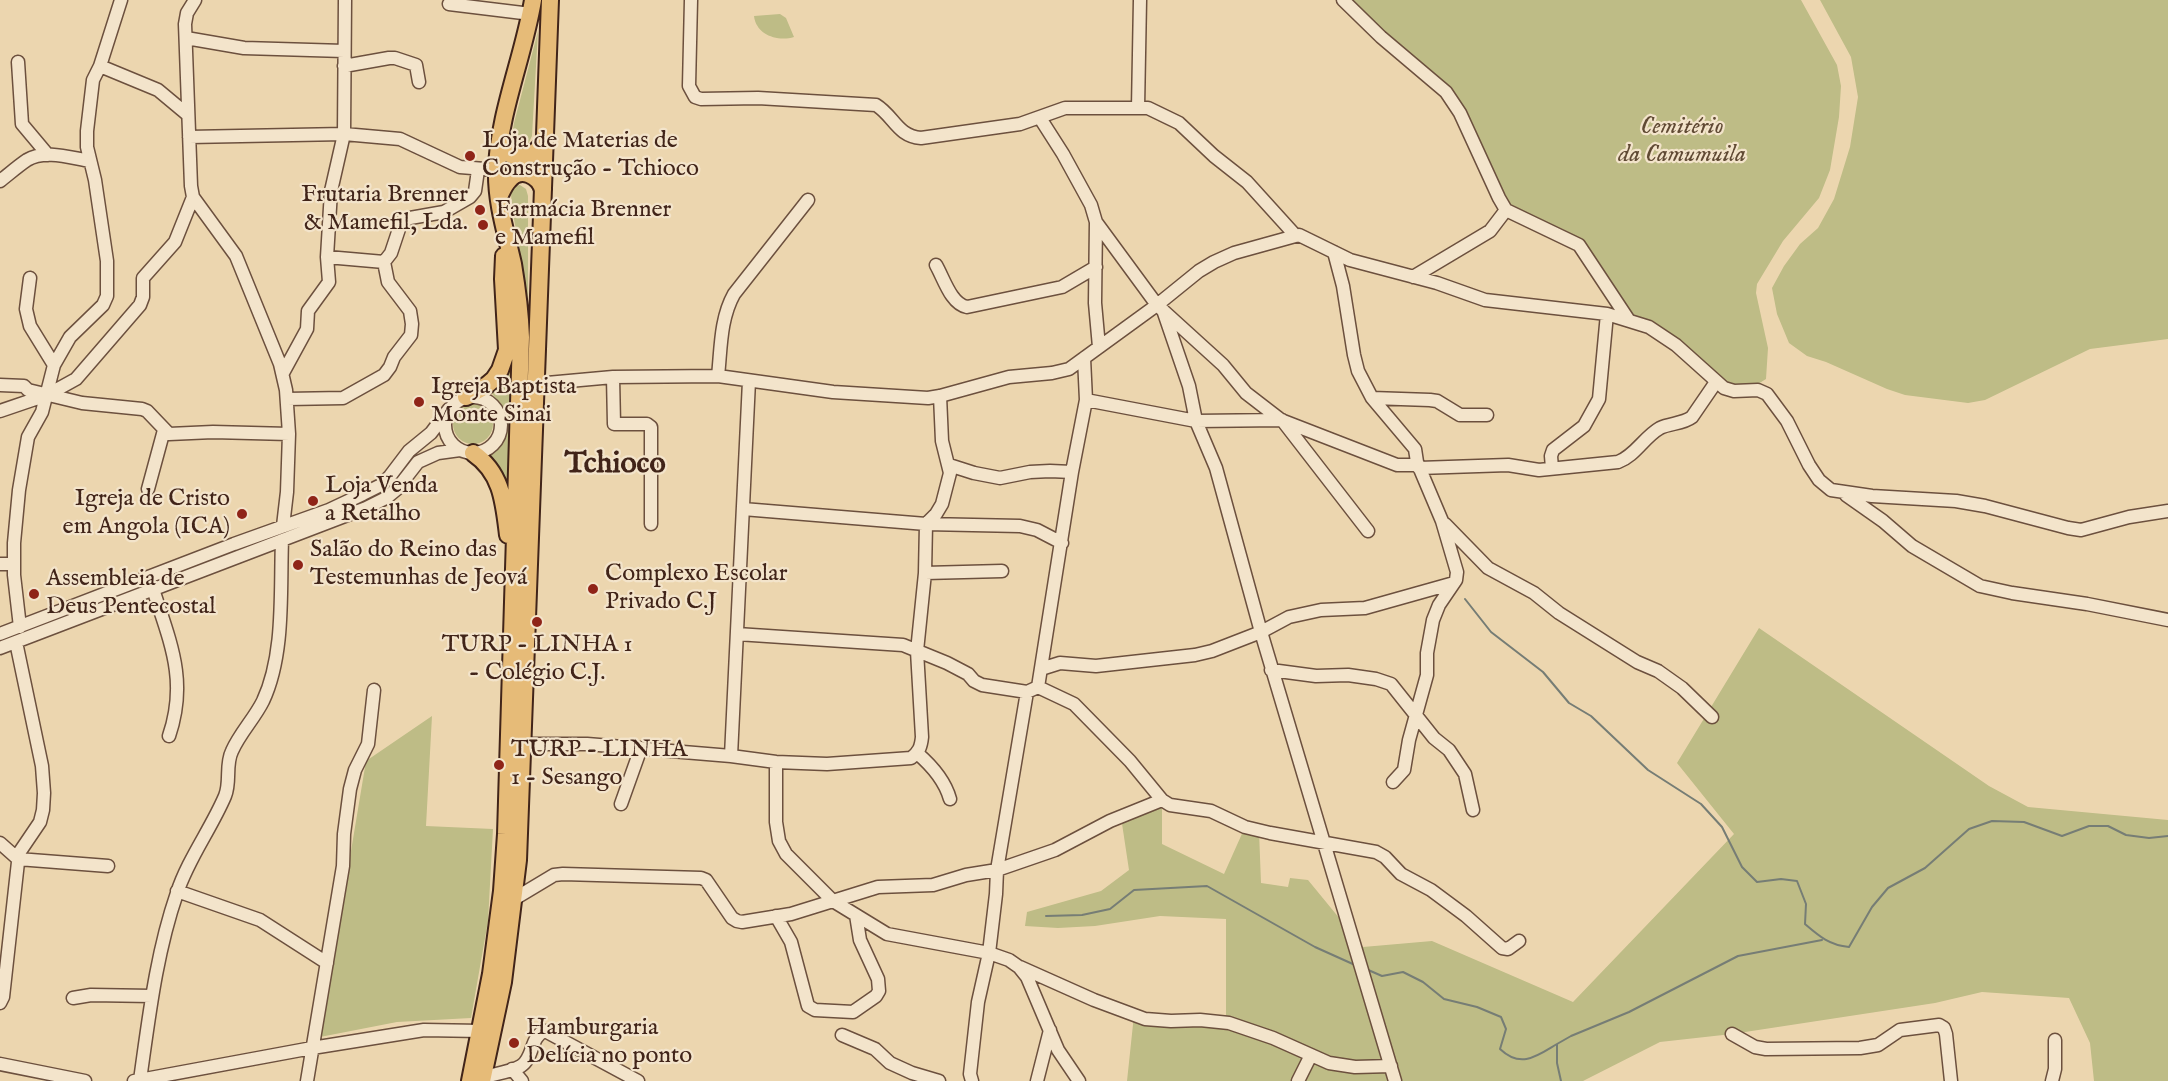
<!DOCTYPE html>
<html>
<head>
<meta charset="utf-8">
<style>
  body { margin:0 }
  canvas { display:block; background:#ecd6af }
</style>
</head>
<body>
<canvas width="2168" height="1081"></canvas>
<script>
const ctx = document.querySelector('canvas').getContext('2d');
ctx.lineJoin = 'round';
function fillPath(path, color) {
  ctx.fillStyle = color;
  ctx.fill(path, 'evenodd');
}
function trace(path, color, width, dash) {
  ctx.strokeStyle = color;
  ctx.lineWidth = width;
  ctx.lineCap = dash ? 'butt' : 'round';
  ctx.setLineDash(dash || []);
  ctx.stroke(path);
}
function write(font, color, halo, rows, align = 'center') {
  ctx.font = font + ' "IM FELL English",serif';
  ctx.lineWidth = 4.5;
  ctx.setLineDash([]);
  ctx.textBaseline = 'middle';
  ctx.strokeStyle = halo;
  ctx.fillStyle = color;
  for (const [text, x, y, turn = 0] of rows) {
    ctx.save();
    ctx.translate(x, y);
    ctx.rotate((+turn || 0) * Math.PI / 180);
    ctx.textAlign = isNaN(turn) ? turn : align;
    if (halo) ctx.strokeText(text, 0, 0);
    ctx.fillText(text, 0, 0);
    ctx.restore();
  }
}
fillPath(new Path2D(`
  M1349,0H1801L1837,65L1841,86L1839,117L1830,170L1819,198L1783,241L1757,284L1756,293L1768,348L1766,379L1758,384L1741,387L1729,384L1681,343L1632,316L1589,250L1508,204L1451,90L1437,75L1385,35Z
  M1820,0H2168V339L2090,349L1985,400L1968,403L1905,395L1887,389L1826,362L1807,356L1789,343L1777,314L1772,288L1784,266L1800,244L1818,228L1834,199L1850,147L1858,97L1851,57Z
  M780,14L786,18L794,37C778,42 756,35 754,16Z
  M538,31L532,136L527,146L518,147L512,136L514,123Z
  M520,185L526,189L528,196V307H527L520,252L512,208L511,194L514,186Z
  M511,337L513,377L509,498L487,455C504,445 514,424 502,406C498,400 493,397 491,391Z
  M453 424a20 20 0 1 1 40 0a20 20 0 1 1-40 0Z
  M1759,628L1989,786L2028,807L2168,820V1081H2094L2090,1043L2069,998L1982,992L1935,1003L1732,1034L1660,1042L1583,1081H1127L1134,1015L1226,1016V919L1160,916L1095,926L1058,928L1025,926L1027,912L1101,891L1129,870L1121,817L1162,800V844L1224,874L1245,827L1259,831L1261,883L1288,887L1290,878L1308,880L1363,947L1432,941L1573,1002L1734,834L1677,763Z
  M432,716L426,826L493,829L488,921L471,1018L397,1022L320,1037L366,761Z`), '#bebc86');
trace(new Path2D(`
  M1465,599L1491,632L1543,672L1569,703L1591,716L1648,770L1701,804L1722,827L1742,867L1757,882L1781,879L1797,881L1806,904L1805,924C1819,936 1829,945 1849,947L1872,907L1888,888L1925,868L1969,829L1992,821L2024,822L2062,836L2089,826H2108L2126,835L2149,838L2168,836
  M1046,916L1082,915L1110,909L1134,890L1207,886L1315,947L1355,965
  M1366,969L1382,976L1403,972L1423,982L1444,999L1477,1007L1501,1017L1506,1029L1500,1049C1521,1069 1537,1056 1557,1044
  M1561,1081L1557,1063V1044L1571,1036L1629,1012L1738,956L1822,940`), '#767d75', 2);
const minor = new Path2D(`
  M195,0L187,13L185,24L191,186L193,197L236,256L280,364L286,390L289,434L287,492L283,526
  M691,0L689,86L695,97L701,99L758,98L876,105C894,116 897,136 921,138L1020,124L1065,108H1148L1179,123L1214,156L1247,182L1295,235
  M1343,0L1381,37L1446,92L1460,113L1499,198L1506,210L1579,245L1628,319
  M449,4L531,14
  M186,38L244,48L344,51
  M18,62L22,124L48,155
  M100,66L158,90L188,115
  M344,66L389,58H395L416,65L419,82
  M1138,108L1140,0
  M1040,118L1063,154L1091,205L1096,222L1095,303L1099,347
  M189,137L344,134L400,139L460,167L497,170
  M0,181C9,174 18,166 27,160C45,149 71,158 90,161
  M1096,222L1157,305L1223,365L1246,393L1281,420L1397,465H1412L1417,462
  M1334,252L1343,286L1354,355L1358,371L1372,398L1415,449L1417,462L1442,521L1457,572L1456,580L1439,605L1433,620L1427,653V675L1409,740L1404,770L1393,782
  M327,257L384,262
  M936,265C944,279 951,304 967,307L1062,287L1096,267
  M1413,277L1490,231L1506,210
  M30,278L26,309L30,326L54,365
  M1163,310L1189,386L1196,421L1216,468L1261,632L1395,1081
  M283,373L307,329L308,311L329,282L327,257L331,191L344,134L345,0
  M718,376C721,349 720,319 734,294L808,200
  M613,377L614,424H647L651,427V524
  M536,384L613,377L718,376L833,392L928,398L940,396L1009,377L1052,373L1069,369L1157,305L1199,271L1214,262L1234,253L1299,235L1350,260L1437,283L1485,300L1607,314L1649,327L1676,345L1724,388L1734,391L1758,390L1767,394L1787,421L1809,465L1819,480L1831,490L1872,496L1956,501L1985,506L2068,528L2081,530L2129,517L2168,511
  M0,385L24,386L28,390L82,403L142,409L147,411L169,434L213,432L289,434
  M445 425a28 28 0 1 1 56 0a28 28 0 1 1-56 0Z
  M1372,398L1430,400L1437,401L1460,415H1487
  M287,399L343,398L384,375L390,367L394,357L411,335L412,324L410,311L388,282L384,262L391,253L401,223L410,218L444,212L470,197L475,191L478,170
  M1086,400L1196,421L1281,420
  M0,411L47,395L76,379L140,305L143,297V278L175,242L193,197
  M1282,420L1368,531
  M949,465L974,473L1000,478L1030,472L1050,471L1072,472
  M1419,468L1508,465L1539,470L1618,462C1635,456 1644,437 1660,428C1670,423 1683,424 1692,417L1716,382
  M1552,468L1551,456L1553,450L1584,426L1599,399L1607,314
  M148,489L164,430
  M1846,495L1883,521L1912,546L1980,586L2012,593L2087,604L2168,620
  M743,509L926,524L1020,526L1037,530L1062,543
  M1445,524L1488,568L1534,593L1559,613L1637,662L1658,671L1682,688L1712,717
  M0,564H14
  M925,573L1002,571
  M153,589C170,642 188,680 169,736
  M20,627L14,575V543L19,490L28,437L42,412L54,365L70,337L103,305L107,296V261L95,180L87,147V131L93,80L100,66L121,0
  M0,634L234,544L329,510L363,494L381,485L390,476L409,451L431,433L449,409
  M737,634L903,645L947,663L968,674L974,681L982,685L1027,692L1038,687L1074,704L1130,761L1162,800L1170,805L1211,811L1245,827L1270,833L1376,852L1385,857L1401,874L1431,890L1466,916L1502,948L1508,949L1519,941
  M0,648L366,508L386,498L397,489L418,462L438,453L460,450
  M1041,669L1060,663L1096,666L1195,655L1212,651L1261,632L1289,617L1321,610L1365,608L1454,583
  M1271,670L1316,676L1348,675L1376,679L1391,684L1434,738L1449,750L1465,774L1473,810
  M1038,687L1072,472L1086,400L1084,358
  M522,744H587L731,756L776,762L827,764L911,758C919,752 921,747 922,737L917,651L925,573L926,524L936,514L942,504L950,473L942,441L940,396
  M917,753C931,765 945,781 950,799
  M731,756L749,381
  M776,762V822L779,841L786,854L833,901L887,934L989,953L1009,960L1019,967L1027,977L1058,1050L1079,1081
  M621,804L641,748
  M0,843L18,859L108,866
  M177,891L260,920L327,963
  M514,899L554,875L563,874L701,878L706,880L732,918L737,921L742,922L791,914L878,887L933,885L966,875L997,870L1055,850L1110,821L1162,800
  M776,916L791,942L808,1006L815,1010L853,1012L876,996L879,991L878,979L860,940L856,915
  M1020,967L1094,1000L1145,1019L1171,1021L1200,1020L1229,1023L1273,1038L1329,1063L1355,1067L1391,1066
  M73,998L91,995L152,996
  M0,1003L3,997L19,853L40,822L43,810L44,793L42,766L16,642
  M1732,1034L1755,1047L1766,1049L1860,1048L1878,1045L1900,1030L1939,1025L1944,1028L1946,1034L1951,1081
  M842,1035L875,1049L890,1063L912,1073L939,1081
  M0,1064L85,1081
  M512,1069L522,1081
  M483,1077C495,1074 511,1072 521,1066C534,1058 530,1036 545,1031L638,1081
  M140,1080C149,1017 156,954 177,893C188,859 211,829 225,796C231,782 225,765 232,751C240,733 254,719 263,701C285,654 280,591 282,540
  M134,1081L312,1048L424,1030L481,1031
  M307,1081L343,866L344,834L350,789L355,770L368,744L374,690
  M972,1081L970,1074L978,1002L989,953L996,894L997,870L1027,692
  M1037,1081L1050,1030
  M1298,1081L1311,1055
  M2052,1081L2055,1069V1040`);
const major = new Path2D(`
  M501,138L507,153C524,162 536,155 545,140
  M499,197C502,191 504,185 509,180C520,166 539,175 543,190
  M466,397L487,385L494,379L500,370L507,350L503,279L504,256
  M473,453C502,473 504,502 508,535
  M470,1081L491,974L502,891L506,834L521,337C520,312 517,288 513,264C506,233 496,202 497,170C498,116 524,55 533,0
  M482,1081L503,982L518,860L550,0`);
trace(minor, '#6c503e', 15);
trace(major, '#412419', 20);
trace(minor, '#f3e4cb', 12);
trace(major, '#e6bb78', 16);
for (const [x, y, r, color] of [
  [470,156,6,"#8f2418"],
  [480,210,6,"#8f2418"],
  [483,225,6,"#8f2418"],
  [419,402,6,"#8f2418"],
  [313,501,6,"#8f2418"],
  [242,514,6,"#8f2418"],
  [298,565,6,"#8f2418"],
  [593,589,6,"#8f2418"],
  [34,594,6,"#8f2418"],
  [537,622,6,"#8f2418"],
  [499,765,6,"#8f2418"],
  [514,1043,6,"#8f2418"]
]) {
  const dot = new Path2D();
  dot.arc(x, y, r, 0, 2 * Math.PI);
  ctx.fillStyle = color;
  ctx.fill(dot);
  trace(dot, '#f3e4cb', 2);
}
write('italic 24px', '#604a34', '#f3e4cb', [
  ["Cemitério",1682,128],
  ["da Camumuila",1682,156]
]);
write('24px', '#412419', '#f3e4cb', [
  ["Loja de Materias de",482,142],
  ["Construção - Tchioco",482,170],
  ["Frutaria Brenner",468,196,"right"],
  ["& Mamefil, Lda.",468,224,"right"],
  ["Farmácia Brenner",495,211],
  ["e Mamefil",495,239],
  ["Igreja Baptista",431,388],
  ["Monte Sinai",431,416],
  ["Loja Venda",325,487],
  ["a Retalho",325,515],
  ["Igreja de Cristo",230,500,"right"],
  ["em Angola (ICA)",230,528,"right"],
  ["Salão do Reino das",310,551],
  ["Testemunhas de Jeová",310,579],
  ["Complexo Escolar",605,575],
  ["Privado C.J",605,603],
  ["Assembleia de",46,580],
  ["Deus Pentecostal",46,608],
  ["TURP - LINHA 1",537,646,"center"],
  ["- Colégio C.J.",537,674,"center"],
  ["TURP - LINHA",511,751],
  ["1 - Sesango",511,779],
  ["Hamburgaria",526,1029],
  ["Delícia no ponto",526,1057]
], 'left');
write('bold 30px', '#412419', '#f3e4cb', [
  ["Tchioco",615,466]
]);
</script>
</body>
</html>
